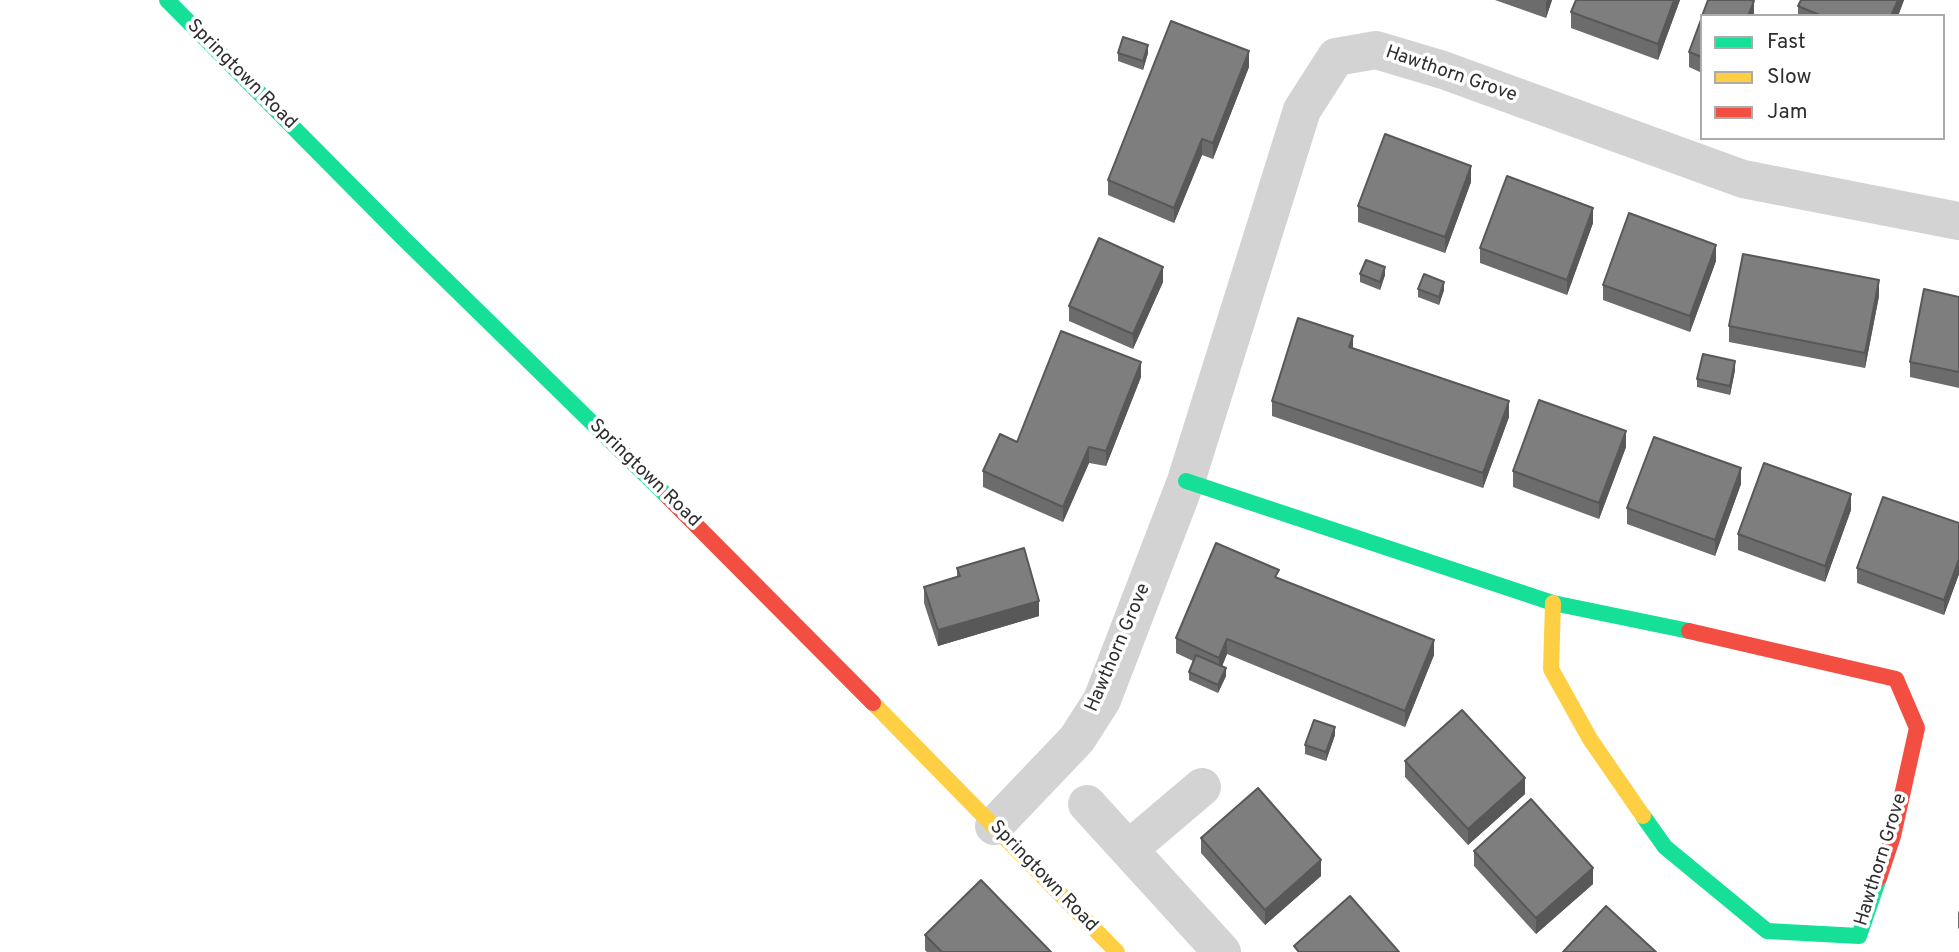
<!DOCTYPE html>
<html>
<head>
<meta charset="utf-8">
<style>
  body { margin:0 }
  #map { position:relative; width:1959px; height:952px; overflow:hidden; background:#fff; font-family:Overpass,sans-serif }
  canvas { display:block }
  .legend { position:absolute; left:1700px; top:14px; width:245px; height:126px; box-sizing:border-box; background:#fff; border:2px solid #ababab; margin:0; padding:9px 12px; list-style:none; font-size:21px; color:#2e2e2e }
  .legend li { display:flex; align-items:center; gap:14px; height:35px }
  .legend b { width:35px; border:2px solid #ababab }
</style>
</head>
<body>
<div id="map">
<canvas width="1959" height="952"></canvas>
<ul class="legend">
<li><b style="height:9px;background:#16e098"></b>Fast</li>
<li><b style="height:9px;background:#ffcf43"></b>Slow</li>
<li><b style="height:9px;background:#f24e42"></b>Jam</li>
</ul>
</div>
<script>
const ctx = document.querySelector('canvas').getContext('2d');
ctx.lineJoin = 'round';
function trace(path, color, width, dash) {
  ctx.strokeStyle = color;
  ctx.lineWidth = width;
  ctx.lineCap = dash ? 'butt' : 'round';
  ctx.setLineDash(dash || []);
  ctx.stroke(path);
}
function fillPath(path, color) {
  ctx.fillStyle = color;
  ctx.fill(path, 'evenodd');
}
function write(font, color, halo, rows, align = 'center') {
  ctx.font = font + ' Overpass,sans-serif';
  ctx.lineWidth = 7;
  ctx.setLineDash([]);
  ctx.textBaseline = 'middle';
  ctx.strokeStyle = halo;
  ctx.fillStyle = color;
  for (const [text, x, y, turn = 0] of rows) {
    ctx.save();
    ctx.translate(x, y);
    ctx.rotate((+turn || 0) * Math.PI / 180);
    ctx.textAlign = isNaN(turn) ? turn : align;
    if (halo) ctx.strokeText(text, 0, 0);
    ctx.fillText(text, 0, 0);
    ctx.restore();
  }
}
trace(new Path2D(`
  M1087,804L1222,952
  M994,826L1077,739L1102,700L1186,481L1302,110L1336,57L1376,50L1443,70L1743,179L1959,221
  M1129,849L1202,787`), '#d3d3d3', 38);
trace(new Path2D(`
  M167,0L402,237L668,497
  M1186,481L1553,603L1689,631
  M1643,816L1665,847L1767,931L1859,936L1879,878`), '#16e098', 16);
trace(new Path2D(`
  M1553,603L1551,669L1590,739L1643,816
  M873,703L1117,952`), '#ffcf43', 16);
trace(new Path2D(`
  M668,497L873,703
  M1689,631L1896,679L1917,728L1893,836L1879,878`), '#f24e42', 16);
fillPath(new Path2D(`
  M1495,0H1552L1546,18Z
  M1576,0H1680L1658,60L1571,28V12Z
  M1801,0H1904L1898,16H1798V6Z
  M1702,17V73L1689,67V52Z
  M1118,53H1148L1143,70L1118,61Z
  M1249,67L1213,159L1202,155L1174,223L1108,195V180Z
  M1471,182L1445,253L1358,222V206Z
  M1593,223L1567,295L1480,263V248Z
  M1716,261L1690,332L1603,300V285Z
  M1360,274L1385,275L1380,290L1360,282Z
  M1163,282L1133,349L1069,321V306Z
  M1418,289L1444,290L1439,305L1418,297Z
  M1879,296L1865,368L1729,342V326Z
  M1959,297V388L1910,377V362Z
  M1353,349L1509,417L1483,488L1272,416V401Z
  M1735,370L1730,395L1697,387V379Z
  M1141,377L1106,466L1089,463L1063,522L983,487V471L1017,442Z
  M1626,447L1599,519L1513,487V471Z
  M1741,484L1715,556L1627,524V508Z
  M1851,510L1825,582L1738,550V534Z
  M1959,523V574L1944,615L1857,583V568Z
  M957,568L1039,616L938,646L924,603V587L957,577Z
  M1279,578L1434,655L1405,727L1227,654L1222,666L1226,676L1218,693L1189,680V672L1193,661L1176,653V638Z
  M1335,735L1326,761L1305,754V745Z
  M1405,761L1525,794L1468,845L1405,777Z
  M1201,838L1321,876L1265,925L1201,853Z
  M1474,851L1593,884L1536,934L1474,866Z
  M1959,910V929L1958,928V913Z
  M925,935L1051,952H927L925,950Z`), '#6c6c6c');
fillPath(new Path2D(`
  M1547,0H1552L1546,18V3Z
  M1674,0H1680L1658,60V44Z
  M1898,0H1904L1898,16H1891Z
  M1754,1V16H1748Z
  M1148,45V53L1143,70V61Z
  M1249,51V67L1213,159V143Z
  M1202,139V155L1174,223V208Z
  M1471,166V182L1445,253V237Z
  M1593,208V223L1567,295V280Z
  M1716,245V261L1690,332V316Z
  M1163,267V282L1133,349V334Z
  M1385,267V275L1380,290V282Z
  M1879,280V296L1865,368V353Z
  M1444,282V290L1439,305V297Z
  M1353,336V351L1349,347Z
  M1735,361V370L1730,395V386Z
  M1141,362V377L1106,466V451Z
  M1509,401V417L1483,488V473Z
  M1626,431V447L1599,519V503Z
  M1089,447V463L1063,522V507Z
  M1741,468V484L1715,556V540Z
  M1851,494V510L1825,582V566Z
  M1959,559V574L1944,615V600Z
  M1039,601V616L938,646V630Z
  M1227,639V654L1219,674V658Z
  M1434,640V655L1405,727V711Z
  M1226,668V676L1218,693V685Z
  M1335,727V735L1326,761V752Z
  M1525,778V794L1468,845V829Z
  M1321,860V876L1265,925V910Z
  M1593,868V884L1536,934V918Z`), '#585858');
const building = new Path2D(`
  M1576,0H1674L1658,44L1571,12Z
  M1708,0H1750L1754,1L1748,16H1702Z
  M1801,0H1898L1891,16H1822L1798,6Z
  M1702,17V57L1689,52Z
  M1171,21L1249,51L1213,143L1202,139L1174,208L1108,180Z
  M1123,37L1148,45L1143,61L1118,53Z
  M1385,134L1471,166L1445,237L1358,206Z
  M1507,176L1593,208L1567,280L1480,248Z
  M1629,213L1716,245L1690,316L1603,285Z
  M1099,238L1163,267L1133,334L1069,306Z
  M1743,254L1879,280L1865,353L1729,326Z
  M1366,260L1385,267L1380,282L1360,274Z
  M1424,274L1444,282L1439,297L1418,289Z
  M1924,289L1959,297V372L1910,362Z
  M1298,318L1353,336L1349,347L1509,401L1483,473L1272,401Z
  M1061,331L1141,362L1106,451L1089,447L1063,507L983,471L1000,434L1017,442Z
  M1703,354L1735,361L1730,386L1697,379Z
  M1539,400L1626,431L1599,503L1513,471Z
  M1654,437L1741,468L1715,540L1627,508Z
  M1764,463L1851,494L1825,566L1738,534Z
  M1883,497L1959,523V559L1944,600L1857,568Z
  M1216,543L1279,570L1275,577L1434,640L1405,711L1227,639L1219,658L1176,638Z
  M1024,548L1039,601L938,630L924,587L960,576L957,568Z
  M1196,655L1226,668L1218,685L1189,672Z
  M1462,710L1525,778L1468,829L1405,761Z
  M1314,720L1335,727L1326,752L1305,745Z
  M1258,788L1321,860L1265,910L1201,838Z
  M1531,799L1593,868L1536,918L1474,851Z
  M981,880L1051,952H942L925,935Z
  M1350,896L1399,952H1299L1294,946Z
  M1606,906L1656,952H1563Z`);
fillPath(building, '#7e7e7e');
trace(building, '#585858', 2);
write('19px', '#2e2e2e', '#fff', [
  ["Springtown Road",241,75,45],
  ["Hawthorn Grove",1451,75,19],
  ["Springtown Road",644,474,44],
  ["Hawthorn Grove",1119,648,-67],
  ["Hawthorn Grove",1882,860,-73],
  ["Springtown Road",1043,877,46]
]);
</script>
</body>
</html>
